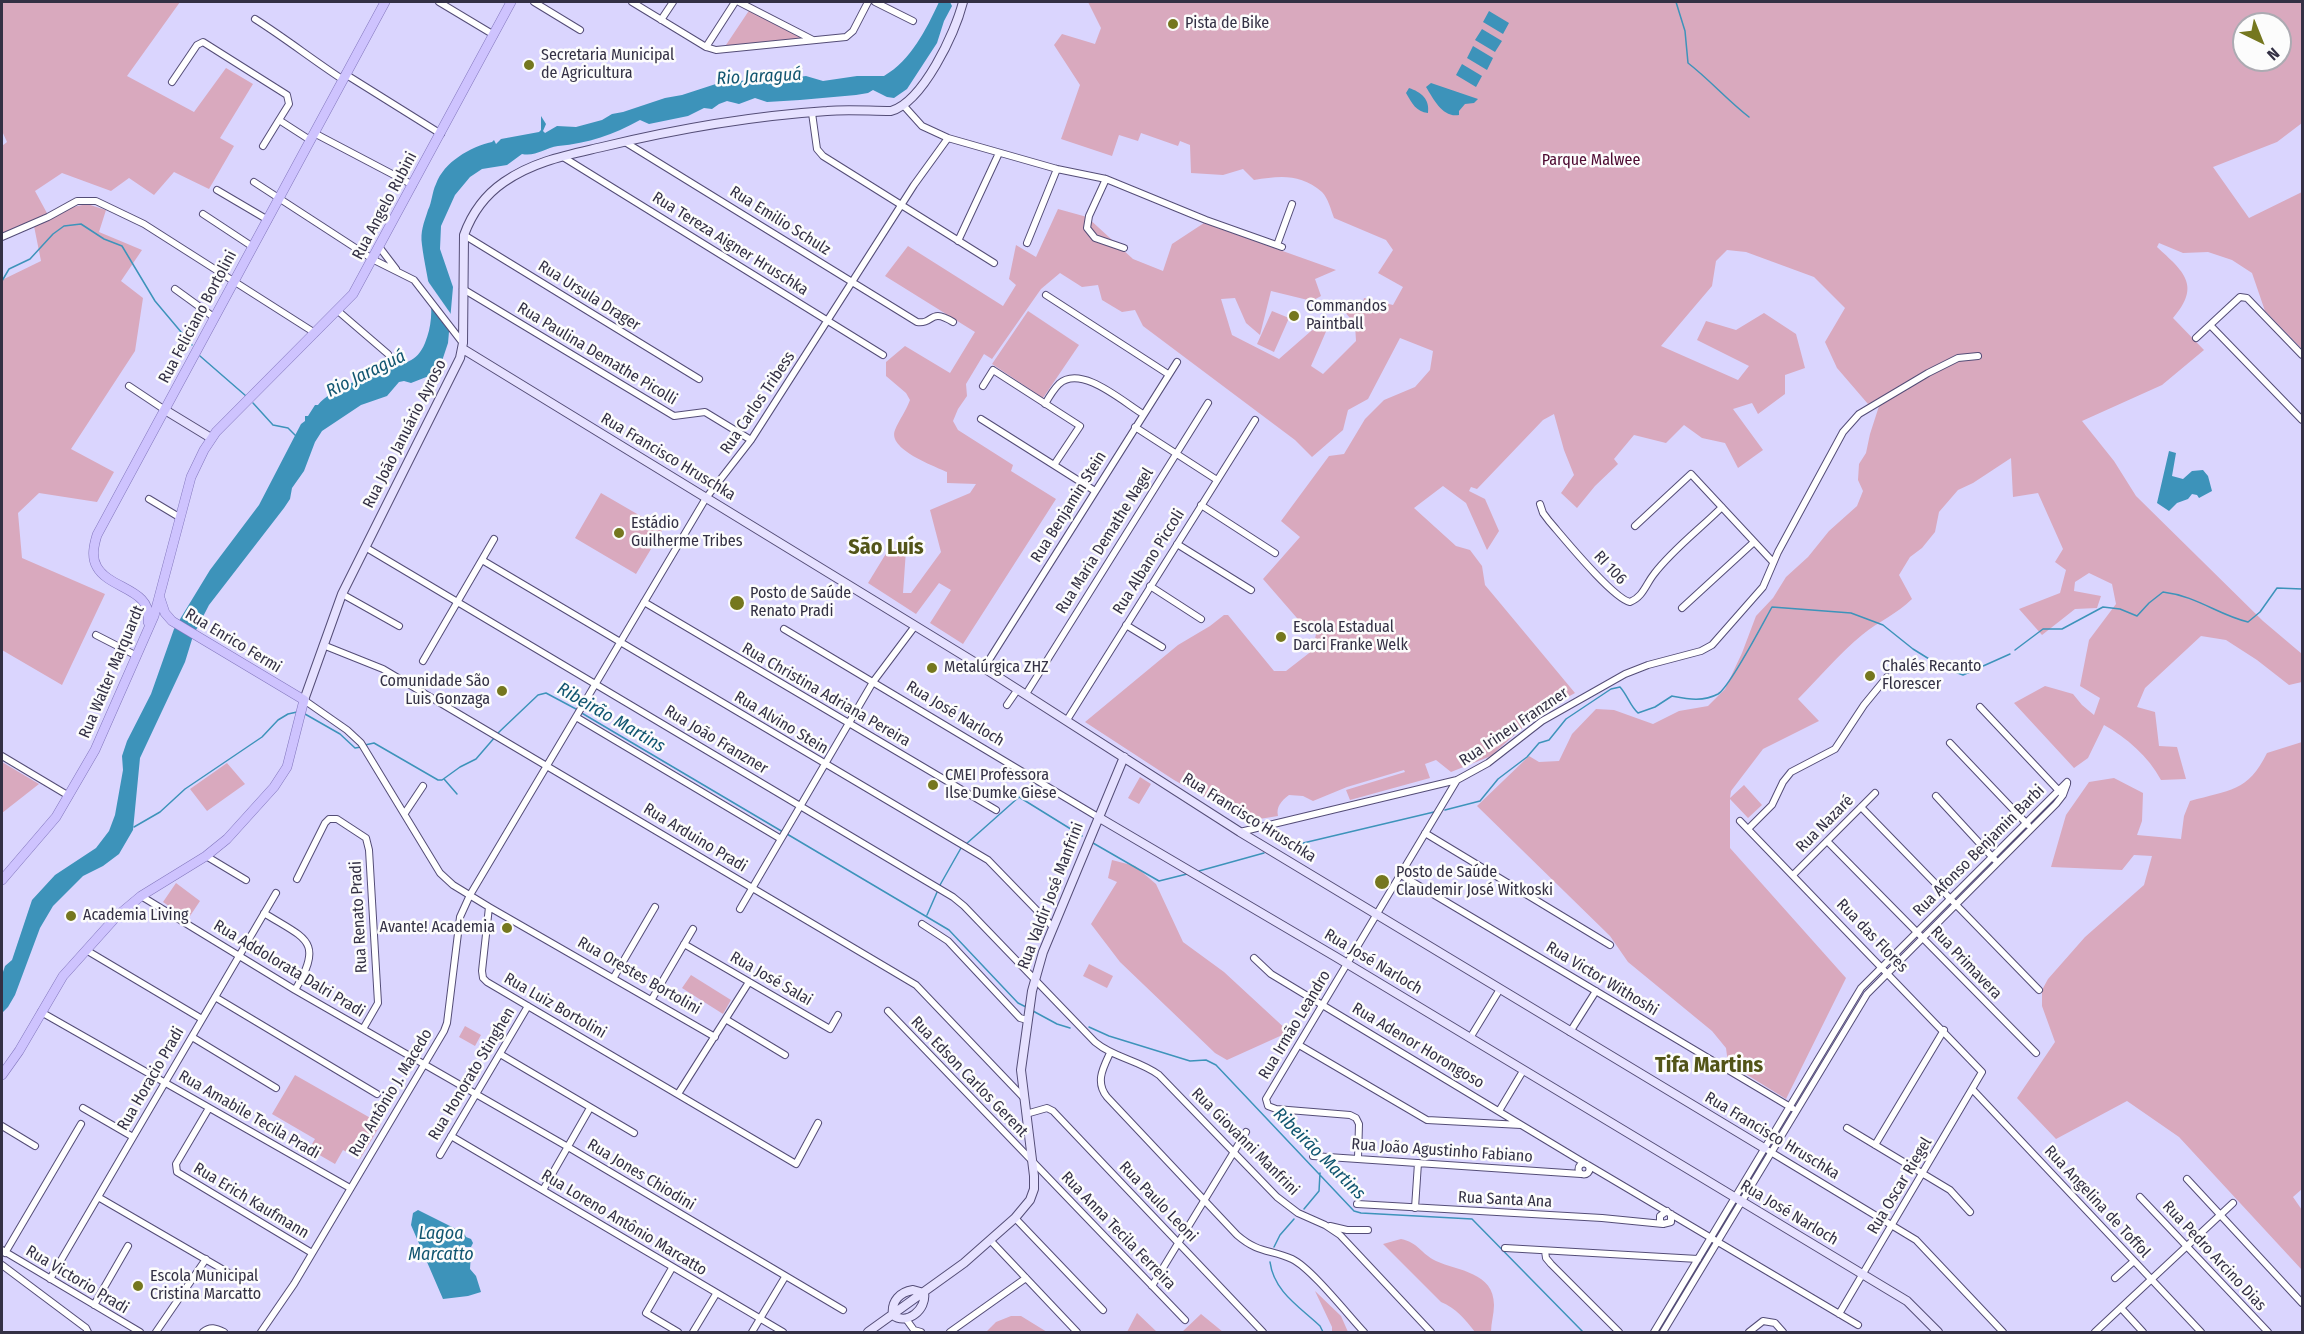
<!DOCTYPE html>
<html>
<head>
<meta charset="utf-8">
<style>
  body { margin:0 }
  #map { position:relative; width:2304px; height:1334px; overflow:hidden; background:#dad5fe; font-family:"Fira Sans Condensed",sans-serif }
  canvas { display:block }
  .frame { position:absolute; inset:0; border:3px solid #333044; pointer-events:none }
  .north { position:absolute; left:2232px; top:12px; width:60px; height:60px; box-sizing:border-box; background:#fcfcfc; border:2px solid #acaab2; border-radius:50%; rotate:137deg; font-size:16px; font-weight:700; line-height:24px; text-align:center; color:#333044 }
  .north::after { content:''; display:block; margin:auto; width:21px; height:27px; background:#75771f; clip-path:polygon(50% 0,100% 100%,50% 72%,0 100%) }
</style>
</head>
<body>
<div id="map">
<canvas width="2304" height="1334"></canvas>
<div class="frame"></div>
<div class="north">N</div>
</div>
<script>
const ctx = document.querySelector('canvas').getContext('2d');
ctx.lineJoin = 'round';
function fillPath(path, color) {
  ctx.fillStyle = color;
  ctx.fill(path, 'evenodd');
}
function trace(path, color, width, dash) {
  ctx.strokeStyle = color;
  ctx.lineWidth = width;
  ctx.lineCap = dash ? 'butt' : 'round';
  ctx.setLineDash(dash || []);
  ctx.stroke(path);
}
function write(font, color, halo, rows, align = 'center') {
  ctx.font = font + ' "Fira Sans Condensed",sans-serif';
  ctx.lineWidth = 5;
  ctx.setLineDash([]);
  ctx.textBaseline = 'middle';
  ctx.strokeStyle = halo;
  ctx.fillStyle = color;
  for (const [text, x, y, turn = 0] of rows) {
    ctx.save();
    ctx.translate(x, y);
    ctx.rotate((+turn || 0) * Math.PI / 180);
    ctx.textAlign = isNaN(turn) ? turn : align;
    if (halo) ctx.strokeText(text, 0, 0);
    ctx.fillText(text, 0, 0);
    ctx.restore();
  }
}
fillPath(new Path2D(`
  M2,2H180L127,76L194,112L226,68L253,84L220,138L234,146L209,189L174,172L154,195L129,178L111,191L62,173L35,191L48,215L2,235V146L7,142L2,131Z
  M1088,2H2302V123L2277,142L2213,167L2249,218L2302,192V349L2265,311L2252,273L2232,260L2208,252L2183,253L2159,243L2157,247C2183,271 2202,285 2173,318L2204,350L2162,385L2082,421L2114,461L2136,496L2263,621L2302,654V682L2289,685L2257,660L2226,640L2201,636L2145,688L2137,707L2155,712L2159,746L2177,747L2186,779L2161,780C2148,756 2127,738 2104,725L2088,758L2074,768L2014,703L2045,686L2073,694L2082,705L2094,715L2100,698L2080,686L2089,640L2116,604L2112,584L2089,573L2075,582L2074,591L2101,596L2097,608L2075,609L2042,635L2019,609L2060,593L2066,570L2055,562L2063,549L2038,493L2013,497L2011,458L1973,483L1958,490L1939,512L1935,532L1922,548L1910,557L1899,575L1912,599C1897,614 1879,621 1862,635C1839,654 1819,678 1798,699L1819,721L1763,749L1731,791L1730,798L1744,785L1762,805L1748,818L1730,799V848L1846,978L1786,1099L1728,1063L1726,1048L1712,1031L1628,962L1610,936L1477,806L1529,756L1539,762L1559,761L1572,734L1596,709L1614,710L1653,724L1679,711L1708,706L1725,689L1742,653L1756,616L1773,598L1786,577L1808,557L1829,531L1857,506L1863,491L1858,480L1859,464L1866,453L1870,434L1880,403L1876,401L1868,404L1837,368L1825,342L1845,308L1814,277L1746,252L1727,250L1716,261L1712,286L1661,346L1738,380L1749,366L1697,340L1706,321L1736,330L1764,313L1796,334L1805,368L1785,375V394L1758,414L1752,403L1733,409L1763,450L1738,468L1725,443L1702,438L1684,425L1666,443L1634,435L1614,459L1618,464L1595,486L1577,508L1561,493L1574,475L1564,450L1554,414L1543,420L1477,489L1471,487L1469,491L1485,499L1499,531L1487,550L1466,503L1443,486L1414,508L1456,546L1470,550L1482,566L1485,585L1575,693L1539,713L1491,756L1451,772L1436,760L1425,764L1430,778L1350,800L1346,790L1405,772L1404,770L1347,787L1313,801L1303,796L1289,795C1281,801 1276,807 1278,816L1247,821L1174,780L1085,722L1178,645L1210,626L1224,615H1228L1274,671H1286L1313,650L1318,623L1303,625L1263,579L1300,537L1281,521L1329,456L1344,454L1365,419L1384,400L1415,387L1430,370L1433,351L1400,338L1368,399L1348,410L1343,430L1312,457L1295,440L1143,326L1135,310L1122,312L1102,300L1098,285L1082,287L1060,273L1041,289L992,359L984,354L966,384L967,396L958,409L953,421L958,430L1013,465L1011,471L1056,499L963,644L930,623L951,590L939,583L916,614L868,583L890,547L906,550L903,593H911L941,552L930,510L970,493L976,484L947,483V472C934,466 887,449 895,430C899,420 906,411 910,400L906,393L886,376V362L905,346L950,373L975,332L885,276L908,246L1003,306L1016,285L1009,279L1016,245L1036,257L1058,209L1087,217L1133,259L1163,271L1172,244L1204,223L1336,270L1315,279L1321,296L1312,301L1271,291L1260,335L1246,323L1235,298L1221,299L1232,335L1279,359L1311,331L1331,320L1311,366L1323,374L1356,341L1355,324L1344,311L1360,313L1364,298L1393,305L1403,287L1378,273L1393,250L1386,240L1334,218C1331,210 1328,198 1322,192C1300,173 1279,176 1254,180L1243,169L1223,175L1191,173L1190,145L1180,141L1178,146L1141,133L1138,141L1119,135L1112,156L1061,139L1080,85L1054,45L1062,34L1095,44L1101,28ZM2244,24H2280V60H2244Z
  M750,9L809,40L724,48Z
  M87,204L106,210L99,232L142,250L121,281L143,298L135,351L71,449L114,472L97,502L39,493L18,513L22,558L105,594L62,685L2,650V280L41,261L34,226L68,208Z
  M1028,311L1079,345L1043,398L992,364Z
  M1272,311L1289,318L1274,352L1257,344Z
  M601,493L663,529L636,574L575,538Z
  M2302,742V1189L2293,1197L2302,1210V1270L2179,1137L2127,1101L2056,1139L2017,1098L2055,1042L2042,1006V990L2048,979L2085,937L2144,885L2152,856L2134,855L2122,870L2051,867L2066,815L2089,782L2114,778L2143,793L2142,821L2137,835L2181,839L2184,816L2190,801C2229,790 2248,792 2267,753Z
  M2,762L39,784L2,813Z
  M227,763L245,784L207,811L190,789Z
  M1140,777L1151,784L1139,804L1128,798Z
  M1112,860L1135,866L1156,884L1183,942L1224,972L1289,1032L1227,1060L1215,1053L1120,962L1091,924L1117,882L1108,878Z
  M176,883L200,901L188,919L163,902Z
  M1089,964L1113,976L1107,988L1083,976Z
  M691,975L731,1000L723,1014L682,988Z
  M465,1026L481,1035L475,1046L459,1037Z
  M295,1075L381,1124L360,1159L343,1150L335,1164L309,1149L315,1139L272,1114Z
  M1401,1239C1419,1243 1420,1253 1436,1261C1458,1271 1494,1272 1494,1305C1494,1314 1491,1323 1491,1332H1475C1465,1319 1456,1308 1441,1302L1383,1244Z
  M1315,1291L1341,1316L1348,1332H1332V1327Z
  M1137,1313L1157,1332H1127Z
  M1201,1314L1223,1332H1182Z
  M1011,1316H1021L1047,1332H986L996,1322Z`), '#d9a9be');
fillPath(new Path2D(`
  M939,2H950L952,6L944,21L937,43L907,89L894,98L887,97L873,90L868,93L856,95L800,100L767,102L755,98L739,104L727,101L719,104L712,109L704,108L688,116L649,124L640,120C613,135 589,143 558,146C545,148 535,157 522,154L507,165L482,169L470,177L455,195L441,226L440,249L453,287L448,343L439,370L434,374L411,383L404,381L399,382L387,396L361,405L322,431L315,442L304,471L292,488L290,499L284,508L209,605L193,636L185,662L140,758L133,830L119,854L103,866L83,876L53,906L40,928L15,995L8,1007L2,1013L3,972L5,966L12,960L32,900L55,875L96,848L109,831L115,815L123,770L122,756L127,741L151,694L174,629L210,570L259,505L301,424L305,421V416H308L315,405H318C330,389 367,377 386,369C403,363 417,363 425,343C439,310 426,279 422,245C420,231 424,223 428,210C432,202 432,192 436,184C444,162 470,147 492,142L494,140L496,144L501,139L539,132L541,130V116L546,124L543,131L545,133L557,126L576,127L602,120L612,114L623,112L665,98L682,95L725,81L727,83L766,77L783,79L806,76L823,81L857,76H884C911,60 926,30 939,2Z
  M1489,11L1509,23L1503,34L1483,22Z
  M1482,29L1502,41L1495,52L1475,40Z
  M1473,46L1493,58L1487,70L1467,58Z
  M1462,64L1482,76L1476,87L1456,75Z
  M1431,83L1478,99L1474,103L1465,104L1459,111V115C1443,118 1434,100 1426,87Z
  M1409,88C1421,92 1430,99 1428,113C1416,112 1412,103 1406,93Z
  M2169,451L2176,453L2172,476L2183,479L2192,471L2203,470L2208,476L2212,491L2199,498L2197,495L2192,494L2188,499L2177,503L2169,511L2157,503Z
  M418,1210L464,1233L466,1237L471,1239L473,1243L471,1247H464L461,1250L471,1252L470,1269L476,1276L481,1292L468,1296L443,1299L411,1225L413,1213Z`), '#3d93ba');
fillPath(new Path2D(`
  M425,277L453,317L452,335L430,306Z`), '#dad5fe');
trace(new Path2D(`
  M1676,2L1685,31L1688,63C1710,80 1727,100 1749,117
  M2,281L9,269L30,259L53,234L64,226L81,224L104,239L122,246L155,301L192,345
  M200,356L246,396
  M253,403L273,425L288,428L296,436
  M2015,650L2043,629H2062L2103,607L2120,609L2137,616L2149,603L2163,592C2197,596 2218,615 2248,622L2260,612L2277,588L2302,589
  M580,712L783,832
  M305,714L340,734L355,748L361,747
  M498,733L538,695L546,693L576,709
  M365,745L374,743L438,780H442L460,767L476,759L495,737
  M444,779L457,794
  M1445,810L1480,801L1498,779L1527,757L1539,743L1549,740L1566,719L1611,689L1620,687C1628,696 1630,706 1638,713L1655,707L1672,696C1688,699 1703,702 1718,694C1730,687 1763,623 1772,607L1851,613L1883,625L1913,649L1942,667L1963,675L2010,654
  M134,827L160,812L185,789L262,737L278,720L288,714L297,712
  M787,834L949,930L1018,1003L1026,1007
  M1093,843L1159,881L1187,874
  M1299,844L1434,812
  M965,845L1019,797L1082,836
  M1199,871L1264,853
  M940,885L961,848
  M927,915L938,890
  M1033,1011L1057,1024L1070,1028
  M1089,1027L1109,1036L1190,1061L1206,1060L1216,1065L1354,1211L1361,1213L1472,1219L1583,1332
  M1304,1209L1319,1191L1320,1173
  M1274,1247L1280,1235L1294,1219
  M1270,1262C1274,1292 1300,1307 1320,1326L1323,1332`), '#3d93ba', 1.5);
const street = new Path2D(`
  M439,2L494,35
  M534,2L580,30
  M632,2L706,47L716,50L846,37L853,31L868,2
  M739,2L813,40
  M875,2L913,21
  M255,19C285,38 313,60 342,79
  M661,20L673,2
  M706,47L735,2
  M345,74L441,134
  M172,82L197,45L203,42L287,95L289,104L279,120L310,140
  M904,106L922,126L948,138L1057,169L1106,179L1206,220L1282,247
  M812,113L817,149L823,156L994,263
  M314,133L413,185
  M625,142L917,322C934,325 929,307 953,322
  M263,146L279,120
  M563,157L883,355
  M1106,179L1089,216L1087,228L1095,238L1124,248
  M254,182L374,260L414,280L462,342
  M217,190L268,220
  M203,214L253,247
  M464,235L699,379
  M2,237L48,217L77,201H96L144,224L315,333
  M958,241L999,153
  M1027,243L1057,169
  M1277,245L1292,204
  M380,248L396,269
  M175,289L215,318
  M463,289L674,416L705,412L751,440
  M1046,295L1168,374
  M338,311L388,354
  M2210,325L2302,420
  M2196,338L2240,297L2247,298L2302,355
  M129,386L165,410
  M983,386L993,370L1080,426L1054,465
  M1045,404C1049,397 1054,389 1059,384C1081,364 1123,402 1143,414
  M981,419L1095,491
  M1135,427L1217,480
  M149,499L179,517
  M1540,504L1543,513L1549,521C1563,537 1612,598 1630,602C1643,597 1646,584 1654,574C1673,549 1700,529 1722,507
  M1201,505L1275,553
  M1635,526L1691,474L1773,562
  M1177,544L1251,590
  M365,547L953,897L964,906L1095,1042C1114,1058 1139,1060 1159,1075L1277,1197L1298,1213L1325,1225L1340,1235L1431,1332
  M482,560L988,860L1053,927
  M1150,586L1201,619
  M342,594L399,626
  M644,602L996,810
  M1682,608L1754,542
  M1126,625L1162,647
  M784,629L1098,817
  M96,635L137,656
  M323,645L383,669L916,985L1023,1097
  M423,661L494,539
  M984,668L1177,362
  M1026,694L1208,403
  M304,700L347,730L361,743L440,873L453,885L489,907L482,971L483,978L487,982L796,1164L818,1123
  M1007,705L1018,689
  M1980,707L2062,794
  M576,717L781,839
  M1067,720L1255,420
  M1950,743L2028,825
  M2,756L69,796
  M1936,796L1995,860
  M1861,807L2039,990
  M405,813L423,786
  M1740,821L1982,1072L1839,1314
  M1748,829L1772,805L1783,782L1791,772L1835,749L1864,705L1887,677
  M1240,832L1457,780L1488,763L1542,721L1625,674L1648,665L1701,651L1712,645L1763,587L1778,552L1843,432L1859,414L1928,373L1958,358L1978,356
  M1425,833L1610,945
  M1827,841L2036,1053
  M206,856L246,880
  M1401,875L1792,1108
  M1793,875L1875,793
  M297,879L325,823L329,819H337L366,838L369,850L378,1003L363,1029
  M141,896L295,990L568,1147L843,1310
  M489,907L715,1037
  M740,909L873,682L915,626
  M264,913C305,939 325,940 295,990
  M922,924L948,941L1020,1018L1027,1020
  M684,944L830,1029L838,1015
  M86,950L202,1019
  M1254,958L1271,974L1586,1164
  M614,977L655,907
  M215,997L377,1094
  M652,999L693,929
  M888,1011L1185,1320
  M41,1012L350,1188
  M727,1020L785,1055
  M1570,1032L1596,991
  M192,1037L276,1088
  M1470,1038L1500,989
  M1299,1045L1427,1120L1521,1125
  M1110,1053C1103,1068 1095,1082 1107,1097L1237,1235C1259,1254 1270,1249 1292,1259C1311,1268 1348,1315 1364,1332
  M500,1054L634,1133
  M1973,1090L2201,1332
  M678,1094L749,982
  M83,1108L133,1137
  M209,1108L176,1164L177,1172L312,1253
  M1499,1111L1523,1071
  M1026,1114L1047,1108L1053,1111L1263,1332
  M2,1126L35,1146
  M1847,1128L1950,1190L1970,1212
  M451,1136L783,1332
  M1875,1145L1944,1030
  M1769,1151L1916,1240L2003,1332
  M440,1155L528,1006
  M1313,1156L1581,1174
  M1358,1158L1359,1124L1356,1118L1350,1115L1276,1109L1268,1106L1266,1099L1457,780
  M1578.5 1169a5.5 5.5 0 1 1 11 0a5.5 5.5 0 1 1-11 0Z
  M1588,1165L1858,1325
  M2187,1179L2302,1303
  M543,1190L590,1108
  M98,1197L241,1280
  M2140,1197L2268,1332
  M1357,1204L1602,1218L1663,1224
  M1415,1208L1418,1163
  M1667,1211L1660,1216V1221L1663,1224L1671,1222V1214
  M1015,1218L1103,1310
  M1330,1226L1347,1230H1368
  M990,1240L1077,1332
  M1505,1248L1698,1259
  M2,1250L140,1332
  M1545,1251L1546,1258L1551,1264L1619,1332
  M5,1253L81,1124
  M2,1265L86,1328L88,1332
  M672,1268L646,1313L678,1332
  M2115,1278L2134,1261
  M50,1279L276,893
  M1152,1286L1246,1132
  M94,1305L128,1246
  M2121,1308L2143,1332
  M906,1319L914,1330L921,1332
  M156,1332L206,1259
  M203,1332C210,1326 216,1328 224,1332
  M261,1332L294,1284L444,1031L447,1023L460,917L470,895L706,498L751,440L914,185L948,138
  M693,1332L716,1294
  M752,1332L785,1277
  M950,1332L1026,1278
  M1654,1332L1861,988L2067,782
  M1663,1332L1867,994L2056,804L2063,795L2067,784
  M1749,1332L1763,1321L1775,1323L1783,1332
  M2095,1332L2233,1203`);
const secondary = new Path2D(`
  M463,349L984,668L1240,832L1764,1148
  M165,410L211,438
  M304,700L342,594L460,358L463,343L464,235C472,213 485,195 504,182C534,161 568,155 602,147C676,129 752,116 827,111C848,109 869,111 891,111C923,102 955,33 963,2
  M1098,817L1336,957L1907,1301L1938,1332
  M913,1290L924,1293C927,1309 907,1326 893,1315C891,1301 900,1292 913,1290Z
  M868,1332L964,1263L1015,1218L1030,1200L1034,1189V1176L1021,1070L1032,991L1043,952L1124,757`);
const primary = new Path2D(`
  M148,622C153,588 110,590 97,567C91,557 94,545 97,535L385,2
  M2,880L56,817L95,750L154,616L191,477L204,450L216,432L353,294L511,2
  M2,1075L19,1051L63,976L116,917L141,896L206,856L227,839L274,787L287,767L304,700L172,621L165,613L160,598`);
trace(street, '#544d77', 8);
trace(secondary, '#544d77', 10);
trace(primary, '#8276bd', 10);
trace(street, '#fff', 6);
trace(secondary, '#e6e1ff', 8);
trace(primary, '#cec3fe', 9);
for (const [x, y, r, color] of [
  [1173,24,6,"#75771f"],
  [529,65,6,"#75771f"],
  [1294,316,6,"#75771f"],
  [619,533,6,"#75771f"],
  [737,603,8,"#75771f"],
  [1281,637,6,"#75771f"],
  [932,668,6,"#75771f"],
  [1870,676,6,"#75771f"],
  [502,691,6,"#75771f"],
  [933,785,6,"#75771f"],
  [1382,882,8,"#75771f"],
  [71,916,6,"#75771f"],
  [507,928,6,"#75771f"],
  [138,1286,6,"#75771f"]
]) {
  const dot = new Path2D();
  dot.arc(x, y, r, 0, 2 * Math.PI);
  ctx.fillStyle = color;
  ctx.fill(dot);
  trace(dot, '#fcfcfc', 2);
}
write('16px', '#333044', '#fcfcfc', [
  ["Pista de Bike",1185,24],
  ["Secretaria Municipal",541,56],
  ["de Agricultura",541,74],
  ["Commandos",1306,307],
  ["Paintball",1306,325],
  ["Estádio",631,524],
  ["Guilherme Tribes",631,542],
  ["Posto de Saúde",750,594],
  ["Renato Pradi",750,612],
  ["Escola Estadual",1293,628],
  ["Darci Franke Welk",1293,646],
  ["Chalés Recanto",1882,667],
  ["Florescer",1882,685],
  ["Metalúrgica ZHZ",944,668],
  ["Comunidade São",490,682,"right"],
  ["Luis Gonzaga",490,700,"right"],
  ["CMEI Professora",945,776],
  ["Ilse Dumke Giese",945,794],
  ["Posto de Saúde",1396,873],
  ["Claudemir José Witkoski",1396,891],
  ["Academia Living",83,916],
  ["Avante! Academia",495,928,"right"],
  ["Escola Municipal",150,1277],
  ["Cristina Marcatto",150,1295]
], 'left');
write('16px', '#4d0a31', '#fcfcfc', [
  ["Parque Malwee",1591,161]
]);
write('16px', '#333044', '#fcfcfc', [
  ["Rua Angelo Rubini",385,206,-62],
  ["Rua Emilio Schulz",780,221,32],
  ["Rua Tereza Aigner Hruschka",730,244,32],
  ["Rua Ursula Drager",589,296,32],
  ["Rua Feliciano Bortolini",198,317,-62],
  ["Rua Paulina Demathe Picolli",597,354,31],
  ["Rua Carlos Tribess",758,403,-56],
  ["Rua João Januário Ayroso",405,434,-63],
  ["Rua Francisco Hruschka",668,457,31],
  ["Rua Benjamin Stein",1069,507,-58],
  ["Rua Maria Demathe Nagel",1105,541,-58],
  ["Rua Albano Piccoli",1149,562,-58],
  ["RI 106",1610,568,47],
  ["Rua Enrico Fermi",233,641,31],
  ["Rua Walter Marquardt",112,672,-67],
  ["Rua Christina Adriana Pereira",826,695,30],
  ["Rua José Narloch",955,714,31],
  ["Rua Alvino Stein",781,723,31],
  ["Rua Irineu Franzner",1514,727,-34],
  ["Rua João Franzner",716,740,31],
  ["Rua Francisco Hruschka",1249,818,32],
  ["Rua Nazaré",1825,824,-45],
  ["Rua Arduino Pradi",695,838,31],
  ["Rua Afonso Benjamin Barbi",1979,851,-45],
  ["Rua Valdir José Manfrini",1051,896,-69],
  ["Rua Renato Pradi",359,917,-93],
  ["Rua das Flores",1872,936,46],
  ["Rua José Narloch",1373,962,31],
  ["Rua Primavera",1966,963,46],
  ["Rua Addolorata Dalri Pradi",289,969,31],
  ["Rua Orestes Bortolini",639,976,30],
  ["Rua José Salai",771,979,30],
  ["Rua Victor Withoshi",1602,979,31],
  ["Rua Luiz Bortolini",555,1006,30],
  ["Rua Irmão Leandro",1295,1025,-59],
  ["Rua Adenor Horongoso",1418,1046,31],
  ["Rua Honorato Stinghen",472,1074,-59],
  ["Rua Edson Carlos Gerent",969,1077,46],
  ["Rua Horacio Pradi",151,1079,-60],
  ["Rua Antônio J. Macedo",391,1093,-59],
  ["Rua Amabile Tecila Pradi",249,1115,30],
  ["Rua Francisco Hruschka",1772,1136,31],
  ["Rua Giovanni Manfrini",1245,1142,45],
  ["Rua João Agustinho Fabiano",1442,1151,4],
  ["Rua Jones Chiodini",641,1175,31],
  ["Rua Oscar Riegel",1900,1186,-59],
  ["Rua Santa Ana",1505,1200,3],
  ["Rua Erich Kaufmann",251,1201,31],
  ["Rua Paulo Leoni",1158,1202,46],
  ["Rua Angelina de Toffol",2097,1202,47],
  ["Rua José Narloch",1789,1213,31],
  ["Rua Loreno Antônio Marcatto",624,1223,31],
  ["Rua Anna Tecila Ferreira",1118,1231,46],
  ["Rua Pedro Arcino Dias",2214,1256,47],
  ["Rua Victorio Pradi",77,1280,31]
]);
write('italic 18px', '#105570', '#fcfcfc', [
  ["Rio Jaraguá",759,77,-3],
  ["Rio Jaraguá",366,374,-26],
  ["Ribeirão Martins",611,718,30],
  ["Ribeirão Martins",1319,1154,45],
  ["Lagoa",441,1234],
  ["Marcatto",441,1255]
]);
write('bold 22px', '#525418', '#fcfcfc', [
  ["São Luís",886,548],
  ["Tifa Martins",1709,1066]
]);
</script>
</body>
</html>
